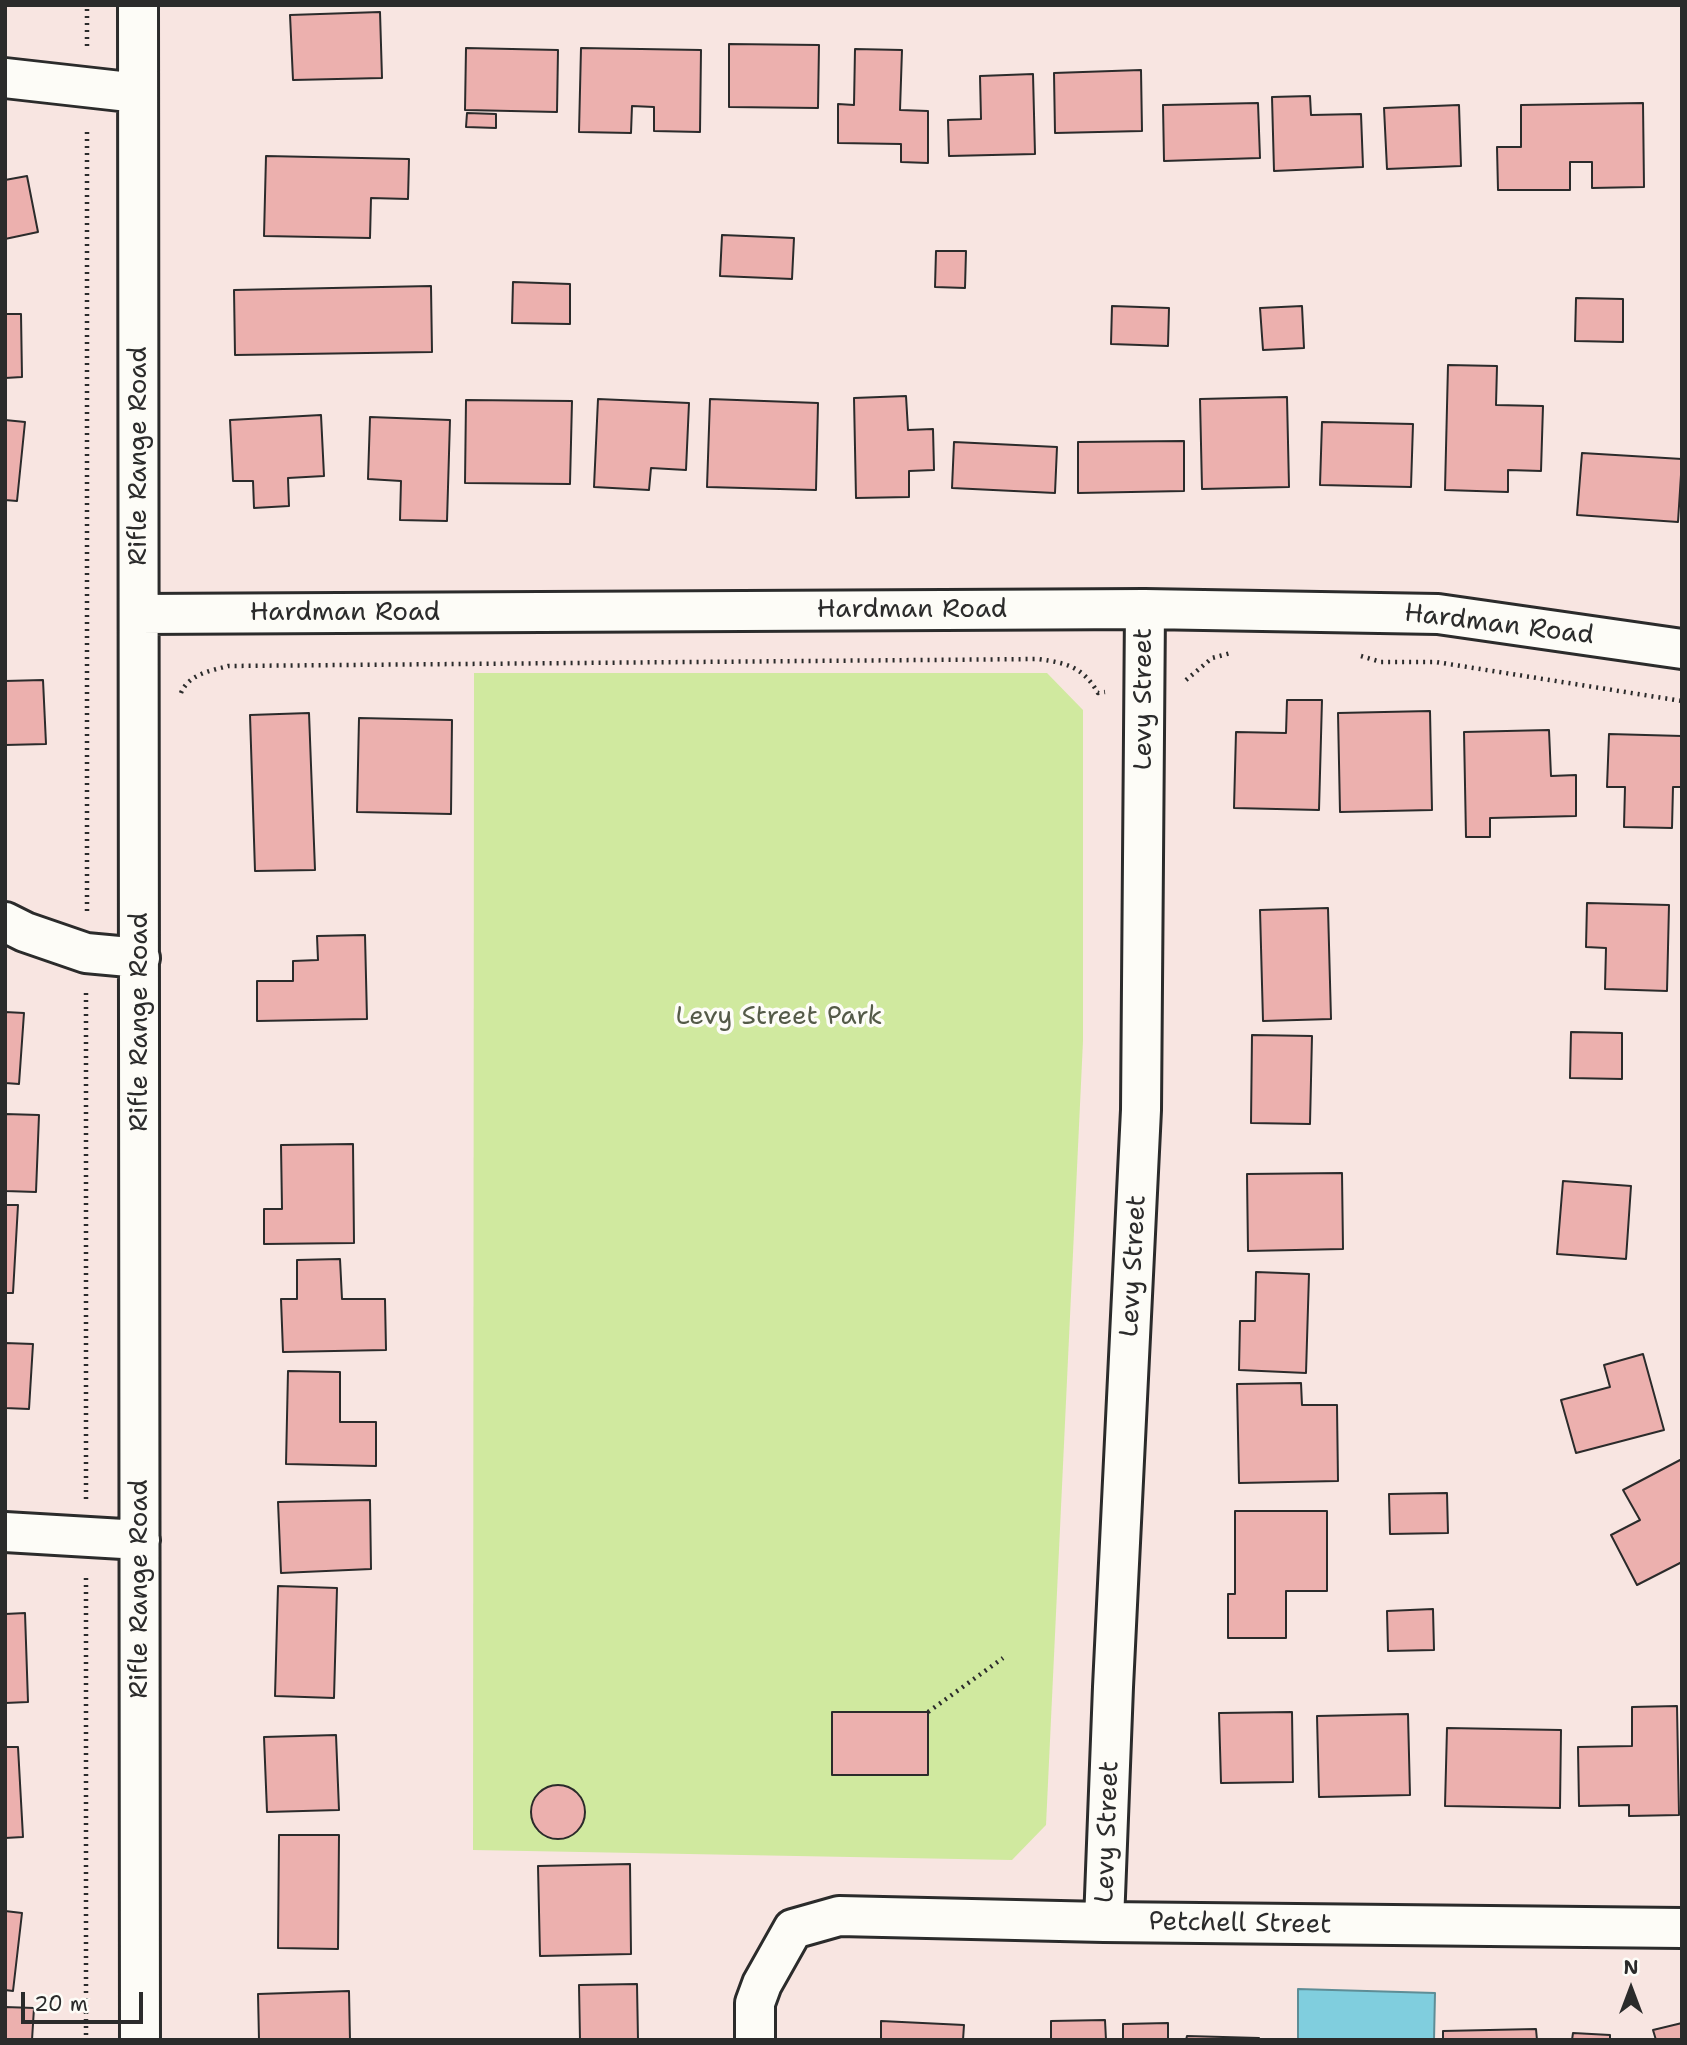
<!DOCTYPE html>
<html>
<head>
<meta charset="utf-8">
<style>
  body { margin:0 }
  #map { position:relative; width:1687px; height:2045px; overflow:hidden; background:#f8e5e1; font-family:"Shantell Sans",sans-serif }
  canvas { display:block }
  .frame { position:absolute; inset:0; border:7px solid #2b2b2b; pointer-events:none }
  .north { position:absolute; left:1596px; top:1954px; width:70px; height:70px; -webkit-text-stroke:5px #fdfcf7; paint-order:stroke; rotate:0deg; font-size:19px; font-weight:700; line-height:28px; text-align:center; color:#2b2b2b }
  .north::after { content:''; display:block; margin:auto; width:24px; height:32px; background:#2b2b2b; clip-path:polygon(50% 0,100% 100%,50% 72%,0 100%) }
  .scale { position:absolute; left:21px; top:1992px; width:122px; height:32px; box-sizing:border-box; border:4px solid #2b2b2b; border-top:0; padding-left:9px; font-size:21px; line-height:24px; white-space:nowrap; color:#2b2b2b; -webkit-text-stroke:5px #fdfcf7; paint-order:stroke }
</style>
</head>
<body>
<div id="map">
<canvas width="1687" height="2045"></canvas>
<div class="frame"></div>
<div class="north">N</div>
<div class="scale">20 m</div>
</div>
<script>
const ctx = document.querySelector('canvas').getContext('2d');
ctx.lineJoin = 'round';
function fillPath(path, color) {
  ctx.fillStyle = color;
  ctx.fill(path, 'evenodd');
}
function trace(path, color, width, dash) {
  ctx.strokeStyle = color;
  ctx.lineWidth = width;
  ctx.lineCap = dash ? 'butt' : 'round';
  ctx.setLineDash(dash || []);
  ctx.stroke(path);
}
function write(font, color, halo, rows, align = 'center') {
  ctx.font = font + ' "Shantell Sans",sans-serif';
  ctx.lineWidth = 7;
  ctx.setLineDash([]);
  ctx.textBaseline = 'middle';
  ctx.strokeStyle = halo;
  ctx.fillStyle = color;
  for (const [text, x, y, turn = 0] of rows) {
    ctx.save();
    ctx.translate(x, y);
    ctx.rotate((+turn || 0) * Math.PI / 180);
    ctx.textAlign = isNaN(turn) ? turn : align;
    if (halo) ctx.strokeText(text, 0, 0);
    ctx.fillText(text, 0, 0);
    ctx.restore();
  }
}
fillPath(new Path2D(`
  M474,673H1047L1083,710V1041L1046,1825L1012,1860L473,1850Z`), '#d0e99f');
const water = new Path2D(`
  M1298,1989L1435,1993L1434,2040H1298Z`);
fillPath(water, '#80cede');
trace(water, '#5e8d96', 2);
const building = new Path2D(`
  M380,12L382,78L293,80L290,15Z
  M729,44L819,45L818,108L729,107Z
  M466,48L558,50L557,112L465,110Z
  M581,48L701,50L700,132L654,131V107L632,106L631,133L579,132Z
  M855,49L902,50L900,110L928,111V163L901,162V144L838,143V104L854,105Z
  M1141,70L1142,131L1055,133L1054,73Z
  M1033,74L1035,154L949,156L948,120L981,119L980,76Z
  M1310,96L1311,115L1361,114L1363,167L1274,171L1272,97Z
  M1258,103L1260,158L1164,161L1163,105Z
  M1643,103L1644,187L1592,188V162H1570V190H1498L1497,147H1521V105Z
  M1459,105L1461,166L1387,169L1384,108Z
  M467,113L496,114V128L466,127Z
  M266,156L409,159L408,199L371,198L370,238L264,236Z
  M27,176L38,232L5,239V180Z
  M722,235L794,238L792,279L720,276Z
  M936,251H966L965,288L935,287Z
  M513,282L570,284V324L512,323Z
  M431,286L432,352L235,355L234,290Z
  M1576,298L1623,299V342L1575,341Z
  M1112,306L1169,308L1168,346L1111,344Z
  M1302,306L1304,348L1263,350L1260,308Z
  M5,314H21L22,377L5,378Z
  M1448,365L1497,366L1496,405L1543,406L1541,471L1508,470V492L1445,490Z
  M906,396L908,430L933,429L934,470L909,471V497L856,498L854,398Z
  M1287,397L1289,487L1202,489L1200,399Z
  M598,399L689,403L686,470L651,468L649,490L594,487Z
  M710,399L818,403L816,490L707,487Z
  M466,400L572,401L570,484L465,483Z
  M321,415L324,476L288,478L289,506L254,508L253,481H233L230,420Z
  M370,417L450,420L447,521L400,520L401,481L368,479Z
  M5,420L25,422L17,501L5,500Z
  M1322,422L1413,424L1411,487L1320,485Z
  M1184,441V491L1078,493V442Z
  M954,442L1057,447L1055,493L952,488Z
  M1582,453L1682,459L1678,522L1577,515Z
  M43,680L46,744L5,745V681Z
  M1287,700H1322L1319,810L1234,808L1236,732L1286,733Z
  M1430,711L1432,810L1340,812L1338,713Z
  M309,713L315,870L255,871L250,715Z
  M359,718L452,720L451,814L357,812Z
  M1549,730L1551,776L1576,775V816L1490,818V837H1466L1464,732Z
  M1609,734L1682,736V787H1673L1672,828L1624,827L1625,787H1607Z
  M1587,903L1669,905L1667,991L1605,989L1606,948L1586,947Z
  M1328,908L1331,1019L1263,1021L1260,910Z
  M365,935L367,1019L257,1021V981H293V961L318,960L317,936Z
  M5,1012L24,1013L19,1084L5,1083Z
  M1571,1032L1622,1033V1079L1570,1078Z
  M1252,1035L1312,1036L1310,1124L1251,1123Z
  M5,1114L39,1115L36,1192L5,1191Z
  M353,1144L354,1243L264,1244V1209H282L281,1145Z
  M1342,1173L1343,1249L1248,1251L1247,1174Z
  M1563,1181L1631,1186L1626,1259L1557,1254Z
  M5,1205H18L13,1293H5Z
  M340,1259L342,1299H385L386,1350L283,1352L281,1299H297V1260Z
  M1256,1272L1309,1274L1306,1373L1239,1370L1240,1321H1255Z
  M5,1343L33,1344L29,1409L5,1408Z
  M1643,1354L1664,1430L1576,1453L1561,1400L1610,1387L1604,1365Z
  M288,1371L340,1372V1422H376V1466L286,1464Z
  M1301,1383L1302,1405H1337L1338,1481L1239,1483L1237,1384Z
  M1682,1459V1562L1637,1585L1611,1535L1640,1520L1623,1490Z
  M1447,1493L1448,1533L1390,1534L1389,1494Z
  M370,1500L371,1569L281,1573L278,1502Z
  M1235,1511H1327V1591H1286V1638H1228V1594H1235Z
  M278,1586L337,1588L334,1698L275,1696Z
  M1433,1609L1434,1650L1388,1651L1387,1611Z
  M25,1613L28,1702L5,1703V1614Z
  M1677,1706L1679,1815L1629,1816V1805L1579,1806L1578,1747L1632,1746V1707Z
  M832,1712H928V1775H832Z
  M1292,1712L1293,1782L1221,1783L1219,1713Z
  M1408,1714L1410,1795L1319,1797L1317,1716Z
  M1447,1728L1561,1730L1560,1808L1445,1806Z
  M336,1735L339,1810L267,1812L264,1737Z
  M5,1747H18L23,1837L5,1838Z
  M531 1812a27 27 0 1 1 54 0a27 27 0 1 1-54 0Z
  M279,1835H339L338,1949L278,1948Z
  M630,1864L631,1954L540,1956L538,1866Z
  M5,1911L22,1913L13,1991L5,1990Z
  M637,1984L638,2040H580L579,1985Z
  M349,1991L350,2040H259L258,1994Z
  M5,2007L34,2008L32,2040H5Z
  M1105,2020L1106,2040H1051V2021Z
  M881,2021L964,2025L963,2040H881Z
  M1168,2023V2040H1123V2024Z
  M1682,2023V2040H1656L1653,2030Z
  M1536,2029L1537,2040H1443V2031Z
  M1573,2033L1610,2035V2040H1572Z
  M1187,2036L1259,2038V2040H1186Z`);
fillPath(building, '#ecb0ae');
trace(building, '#2b2b2b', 2);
const minor = new Path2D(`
  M138,5L140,2040
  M5,78L138,93
  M139,614L1145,609L1438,614L1682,649
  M5,922L25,932L86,953L140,958
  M5,1532L140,1540
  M1104,1922L1113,1687L1141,1110L1145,609
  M755,2040V2003L762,1984L793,1929L839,1916L1104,1922L1682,1928`);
trace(minor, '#2b2b2b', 44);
trace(new Path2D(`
  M87,46V5
  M1361,656L1381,662H1436L1682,701
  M1186,680L1212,658L1231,653
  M181,693C189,674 210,671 228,666L1038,659C1067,663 1083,667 1098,693L1105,692
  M87,911V129
  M86,1499V993
  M86,1578V2040
  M928,1712L1003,1658`), '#2b2b2b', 4.5, [2, 5]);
trace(minor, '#fdfcf7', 38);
write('26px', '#2b2b2b', '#fdfcf7', [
  ["Rifle Range Road",139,456,-90],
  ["Hardman Road",912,610],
  ["Hardman Road",345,613],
  ["Hardman Road",1499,625,7],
  ["Levy Street",1144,699,-90],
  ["Rifle Range Road",140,1022,-90],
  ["Levy Street",1134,1266,-87],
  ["Rifle Range Road",140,1589,-90],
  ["Levy Street",1108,1832,-88],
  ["Petchell Street",1240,1924,1]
]);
write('26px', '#545a48', '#fdfcf7', [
  ["Levy Street Park",779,1017]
]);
</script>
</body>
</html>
